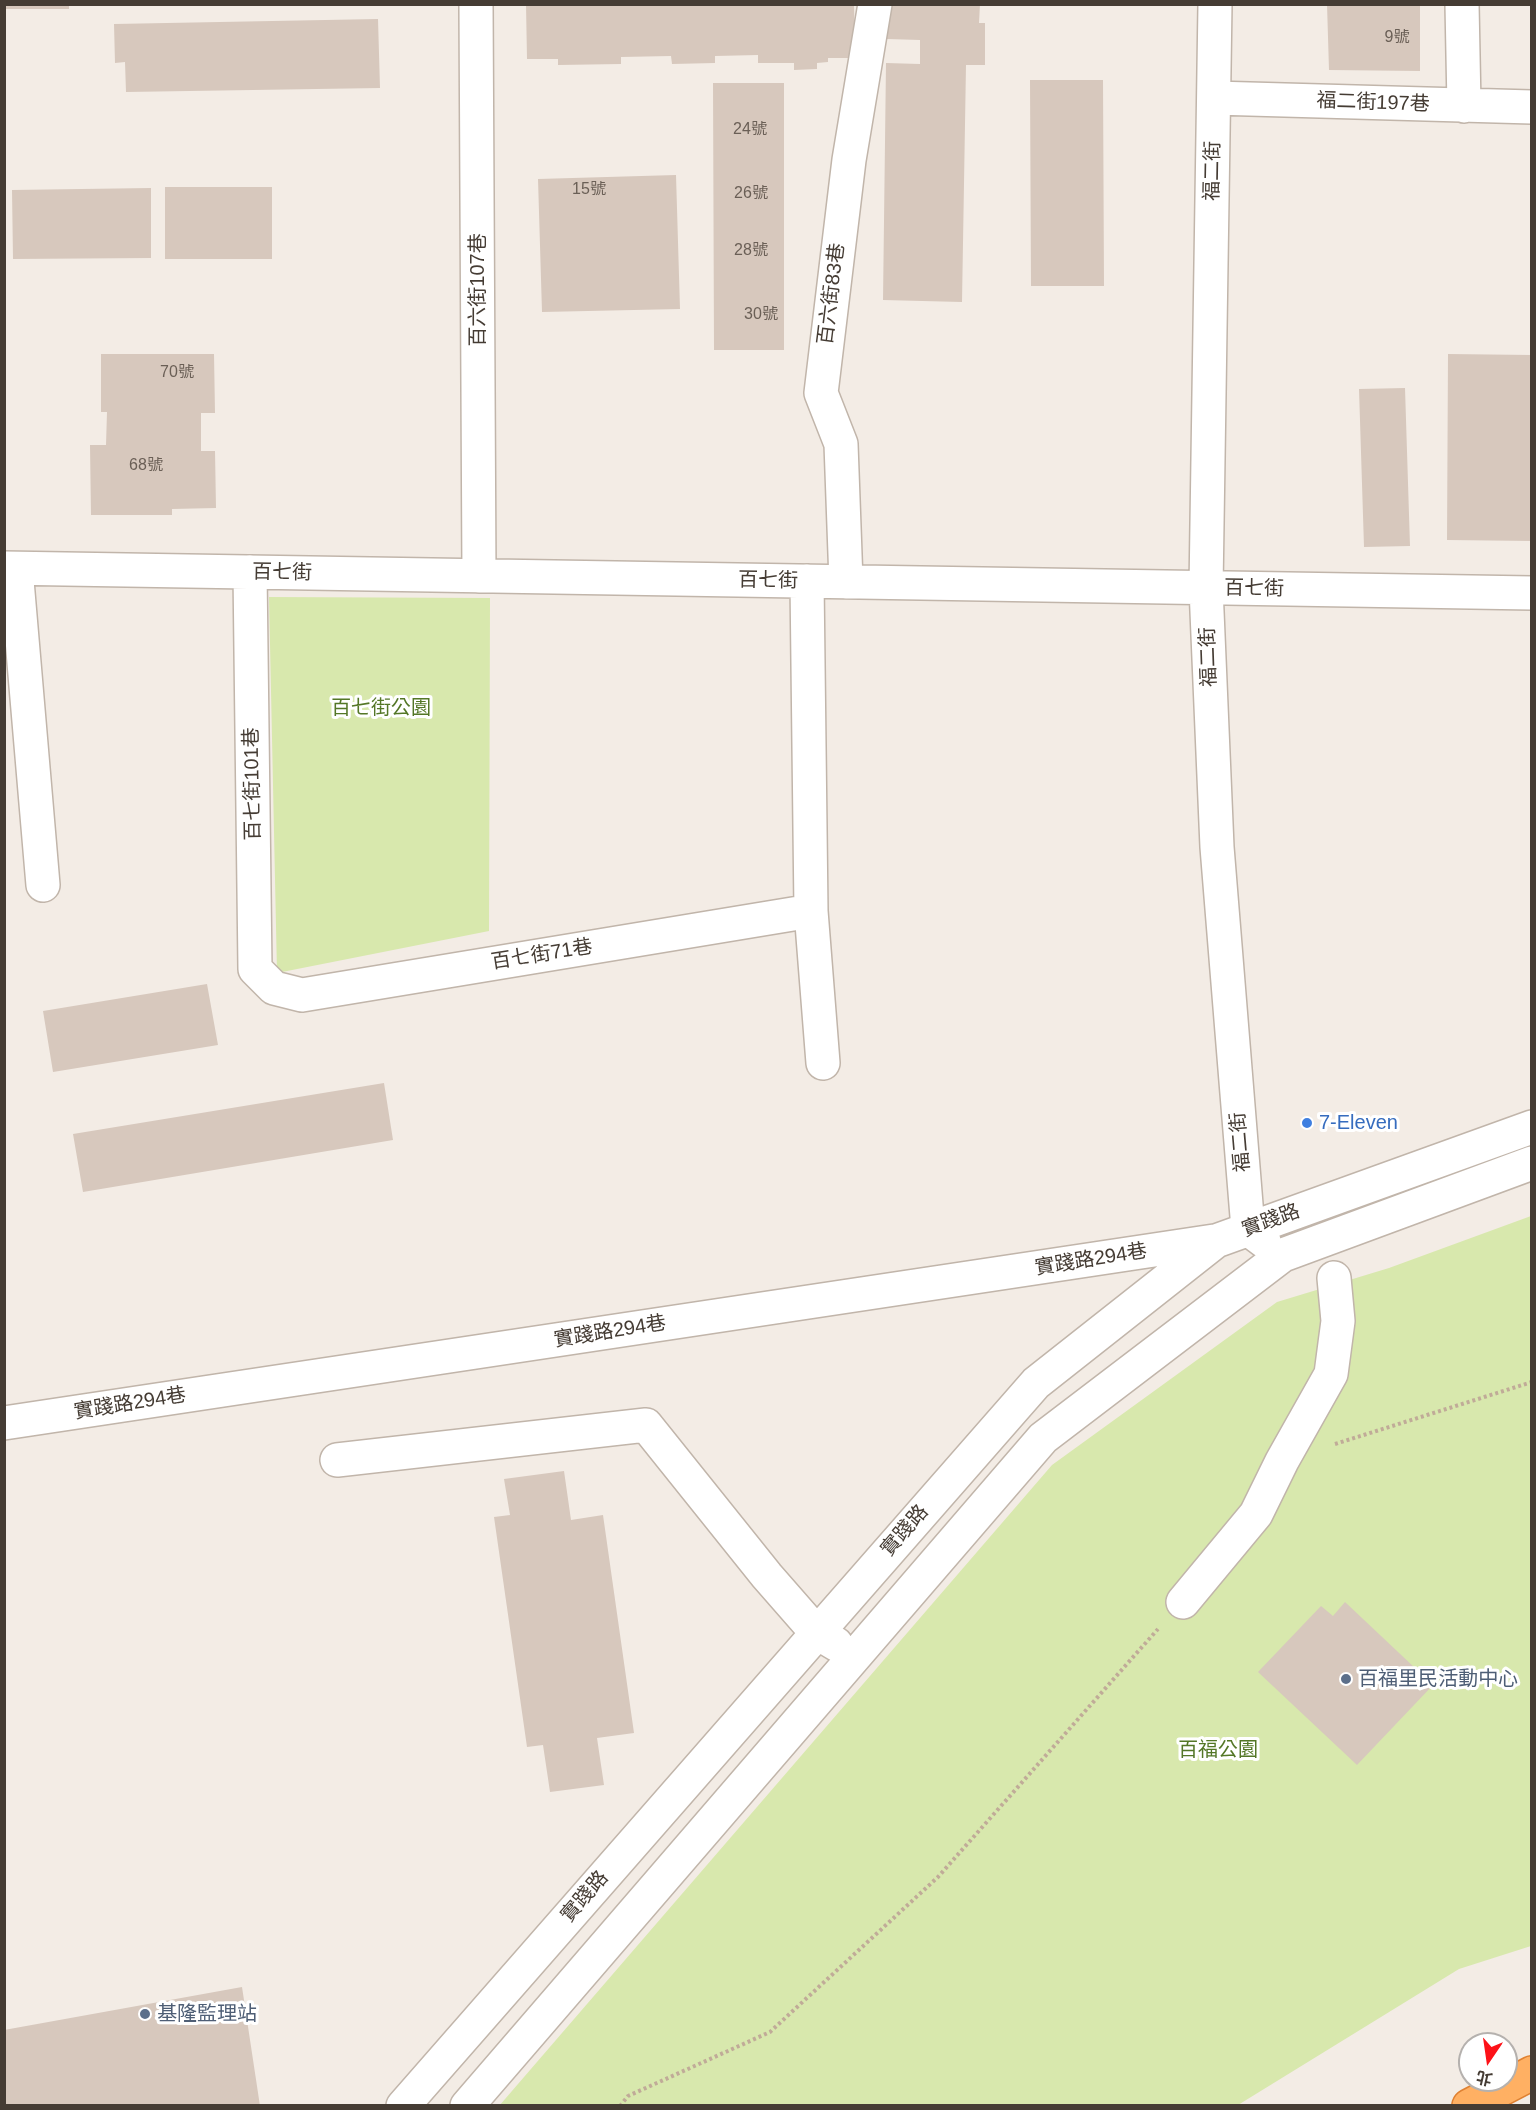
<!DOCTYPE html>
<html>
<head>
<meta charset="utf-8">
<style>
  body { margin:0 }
  #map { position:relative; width:1536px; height:2110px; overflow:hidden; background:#f3ece5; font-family:Helvetica,"Noto Sans TC",sans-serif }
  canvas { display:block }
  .frame { position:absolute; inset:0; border:6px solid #453c34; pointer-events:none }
  .north { position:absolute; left:1458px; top:2032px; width:60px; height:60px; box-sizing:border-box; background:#fff; border:2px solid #b5b1ae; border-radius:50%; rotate:193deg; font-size:16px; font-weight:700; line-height:24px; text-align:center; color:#453c34 }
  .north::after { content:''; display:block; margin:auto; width:21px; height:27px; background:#fd1218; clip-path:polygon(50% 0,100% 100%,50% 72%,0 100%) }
</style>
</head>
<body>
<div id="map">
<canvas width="1536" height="2110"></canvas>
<div class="frame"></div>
<div class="north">北</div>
</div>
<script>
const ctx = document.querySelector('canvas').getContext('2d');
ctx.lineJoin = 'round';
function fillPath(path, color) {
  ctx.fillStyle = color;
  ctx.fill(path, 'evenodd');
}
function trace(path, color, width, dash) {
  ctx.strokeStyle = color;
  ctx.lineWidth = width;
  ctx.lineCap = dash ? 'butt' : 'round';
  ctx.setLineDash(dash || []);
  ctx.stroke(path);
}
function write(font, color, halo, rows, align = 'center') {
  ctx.font = font + ' Helvetica,"Noto Sans TC",sans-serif';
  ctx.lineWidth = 6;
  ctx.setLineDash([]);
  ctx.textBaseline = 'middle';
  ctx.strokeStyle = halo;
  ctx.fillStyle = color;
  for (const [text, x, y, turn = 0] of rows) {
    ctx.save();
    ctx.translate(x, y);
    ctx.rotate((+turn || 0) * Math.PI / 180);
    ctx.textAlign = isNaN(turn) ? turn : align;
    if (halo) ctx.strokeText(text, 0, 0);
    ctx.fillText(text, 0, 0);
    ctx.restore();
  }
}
fillPath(new Path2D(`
  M269,597L490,598L489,931L277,973Z
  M1531,1216V1946L1459,1969L1238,2105L499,2106L1052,1465L1277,1302L1389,1268Z`), '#d8e8ad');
fillPath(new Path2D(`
  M4,4H69V9H4Z
  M526,4H854L855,58H828V62L817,63V69L794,70V63H758V55L715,56V63L672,64L671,56L621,57V64L558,65V59H527Z
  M888,4H980L979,23H985V65H966L962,302L883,300L886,63L920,64V40L887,39Z
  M1327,4H1420V71L1329,70Z
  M378,19L380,88L126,92L125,62L115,63L114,24Z
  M1030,80H1103L1104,286H1031Z
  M713,83H784V350H714Z
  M676,175L680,309L542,312L538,179Z
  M165,187H272V259H165Z
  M151,188V258L13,259L12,190Z
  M101,354H214L215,413H201V451H215L216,508L172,509V515H91L90,445H106L107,412H101Z
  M1448,354L1532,355V541L1447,540Z
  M1405,388L1410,546L1364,547L1359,389Z
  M207,984L218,1045L53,1072L43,1011Z
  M384,1083L393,1140L83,1192L73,1134Z
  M564,1471L571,1520L603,1515L634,1733L597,1738L604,1785L550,1792L543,1745L527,1747L494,1517L510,1515L504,1479Z
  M1345,1602L1433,1685L1357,1765L1258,1672L1321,1606L1333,1616Z
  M242,1987L260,2106H4V2030Z`), '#d7c8bd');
const minor = new Path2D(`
  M476,4L479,576
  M1215,4L1206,588L1217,847L1248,1229L1264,1241
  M1462,4L1464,106
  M1214,98L1532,107
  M4,568L1532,593
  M16,569L43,885
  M250,572L255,969L274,988L302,995L811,911
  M807,581L811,911L823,1063
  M846,582L841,444L821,393L849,160L875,4
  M4,1423L1214,1241
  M337,1460L646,1425L767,1576L816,1632L836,1644
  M1183,1602L1256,1514L1282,1461L1331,1374L1338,1321L1334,1278
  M403,2106L1036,1383L1216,1241L1532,1127
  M467,2106L1043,1438L1283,1255L1532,1163`);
const highway = new Path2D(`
  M1469,2106L1532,2073`);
trace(minor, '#c1b5aa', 36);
trace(highway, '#df8132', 36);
trace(new Path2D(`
  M1335,1444L1532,1382
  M620,2106L628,2096L770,2032L938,1877L1158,1629`), '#c0ab98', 4, [3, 3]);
trace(minor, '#fff', 33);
trace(highway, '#ffb063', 33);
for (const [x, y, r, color] of [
  [1307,1123,6,"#3f7fe0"],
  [1346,1679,6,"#5c6f8a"],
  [145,2014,6,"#5c6f8a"]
]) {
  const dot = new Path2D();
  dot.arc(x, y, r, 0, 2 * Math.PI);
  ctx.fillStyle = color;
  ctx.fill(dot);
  trace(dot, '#fff', 2);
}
write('16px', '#6a5f56', null, [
  ["9號",1397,38],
  ["24號",750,130],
  ["15號",589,190],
  ["26號",751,194],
  ["28號",751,251],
  ["30號",761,315],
  ["70號",177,373],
  ["68號",146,466]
]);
write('20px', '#453c34', '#fff', [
  ["福二街197巷",1373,103,2],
  ["福二街",1213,171,-89],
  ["百六街107巷",478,290,-90],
  ["百六街83巷",832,294,-83],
  ["百七街",282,573,1],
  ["百七街",768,581,1],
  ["百七街",1254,589,1],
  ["福二街",1209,657,-92],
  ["百七街101巷",253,784,-91],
  ["百七街71巷",542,955,-9],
  ["福二街",1241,1142,-95],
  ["實踐路",1271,1221,-20],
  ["實踐路294巷",1091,1260,-9],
  ["實踐路294巷",610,1332,-9],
  ["實踐路294巷",130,1404,-9],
  ["實踐路",905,1531,-49],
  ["實踐路",585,1897,-49]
]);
write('20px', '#547727', '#fff', [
  ["百七街公園",381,708],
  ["百福公園",1218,1750]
]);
write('20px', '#366cbe', '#fff', [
  ["7-Eleven",1319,1123]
], 'left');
write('20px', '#4e5e75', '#fff', [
  ["百福里民活動中心",1358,1679],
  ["基隆監理站",157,2014]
], 'left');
</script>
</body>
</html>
